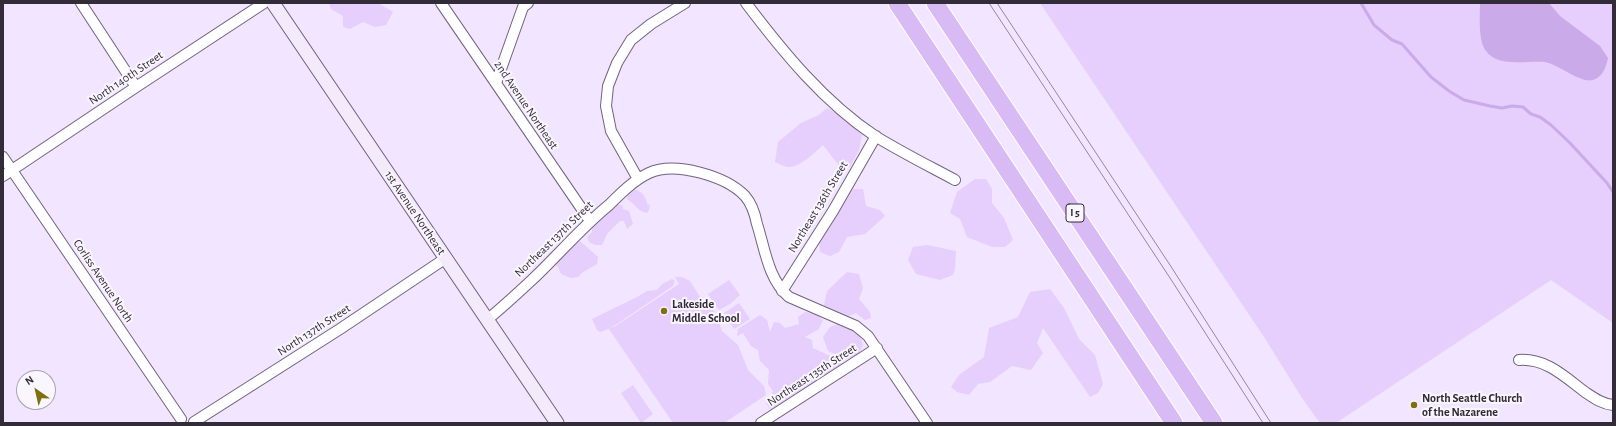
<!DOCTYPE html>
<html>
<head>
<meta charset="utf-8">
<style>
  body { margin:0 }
  #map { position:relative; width:1616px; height:426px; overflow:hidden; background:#f2e5ff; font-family:"Alegreya Sans",sans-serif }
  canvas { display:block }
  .frame { position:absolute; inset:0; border:4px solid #322c38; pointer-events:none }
  .north { position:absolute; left:16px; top:370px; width:40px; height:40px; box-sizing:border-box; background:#faf6fd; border:1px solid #aaa5ae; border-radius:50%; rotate:326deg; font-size:11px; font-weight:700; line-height:16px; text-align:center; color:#322c38 }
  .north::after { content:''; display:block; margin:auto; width:14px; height:18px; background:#806f0d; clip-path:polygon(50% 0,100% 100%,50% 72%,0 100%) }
</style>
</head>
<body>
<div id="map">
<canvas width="1616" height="426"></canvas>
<div class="frame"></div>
<div class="north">N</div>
</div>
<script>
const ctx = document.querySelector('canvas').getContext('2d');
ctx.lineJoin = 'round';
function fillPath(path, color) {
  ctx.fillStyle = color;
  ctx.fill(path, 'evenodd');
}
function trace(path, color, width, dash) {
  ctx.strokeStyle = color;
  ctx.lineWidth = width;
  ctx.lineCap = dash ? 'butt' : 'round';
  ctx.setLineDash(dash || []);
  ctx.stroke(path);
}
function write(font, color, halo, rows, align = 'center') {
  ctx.font = font + ' "Alegreya Sans",sans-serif';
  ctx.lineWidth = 4;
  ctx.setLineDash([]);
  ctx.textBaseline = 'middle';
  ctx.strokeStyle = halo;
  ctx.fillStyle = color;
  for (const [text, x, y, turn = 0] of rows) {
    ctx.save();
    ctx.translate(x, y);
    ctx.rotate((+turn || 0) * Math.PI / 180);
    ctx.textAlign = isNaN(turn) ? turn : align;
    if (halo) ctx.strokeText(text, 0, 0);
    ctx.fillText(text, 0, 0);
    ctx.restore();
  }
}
fillPath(new Path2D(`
  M329,3H378L393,12L386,25L375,27L363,22L350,29L343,27V16L331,9Z
  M1040,3H1613V323L1551,280L1336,423H1320L1302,398L1264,337Z
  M827,108L844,117L862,135L859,150L850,167L843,171L823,145C814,153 800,168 787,167C783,166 779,164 775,162L778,142L801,123L819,115Z
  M975,179H986L992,189V203L1004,218L1013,240L1005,247H992L967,237L960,219L950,213L957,192Z
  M634,189C642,191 646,197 647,204L650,205L649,210L647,213C635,210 636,204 627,199L628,192Z
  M853,189H863L866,206L880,210L885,216L865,234L847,237L839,252L830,256L820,252L819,238Z
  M617,205H622L623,209L629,211L633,224L627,229L624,221H620L607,234L602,245H595L589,242L587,237L592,232V227Z
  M580,241L598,257L597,264L583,272L578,277L571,278L561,274L558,267L554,263L571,248L573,242Z
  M927,245L956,251L955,269L953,275L940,280L916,274L908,260L913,247Z
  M847,272L859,274L863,288L859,299L870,312L871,318L865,320L856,313C842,320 835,316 824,305L827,291Z
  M675,277H682L690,281L700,297L712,308L717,316L722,331L738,345L748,370L764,386L766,395L724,423H673L609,329L611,328L600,332L597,330L592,319L637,297L647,291L657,290L662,284L672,279L675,281L673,286L611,328L614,327L679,284Z
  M729,280L740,295L730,304L719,310L708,294Z
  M1050,289L1064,308L1079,339L1095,355L1103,384L1098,393L1090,397L1043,328L1037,343L1043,353L1031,370L1012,366L990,382L978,384L969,395L957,392L951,387L959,375L984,357L989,328L1018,317L1030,292Z
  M739,303L750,319L734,329L724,313Z
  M805,312L816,314L823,320L819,329L805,337L812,340L813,348L841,361L842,368L775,410L770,409L766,403L773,391L768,384L769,370L760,361L758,350L751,346L743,333L737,336L738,329L760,315L767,320L770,332L774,322L780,323L785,328L799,324L798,317Z
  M841,323L859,332L863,345L857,357L846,359L828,351L823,337L830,327Z
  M633,385L653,414L641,423L621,393Z`), '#e6cefd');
fillPath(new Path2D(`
  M1480,3H1549L1560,16L1600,46L1608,58C1606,67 1603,77 1593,80C1579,83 1560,65 1545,62C1528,60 1498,68 1486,51C1478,41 1480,16 1480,3Z`), '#caaae8');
trace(new Path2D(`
  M1361,3L1374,25L1392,40L1402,44L1431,77L1449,91L1464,100L1490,106L1502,108L1512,106L1523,107L1531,114L1540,117L1551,125L1570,143L1607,183L1613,192`), '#caaae8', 3);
const street = new Path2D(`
  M81,3L136,87
  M441,3L590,221
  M746,3C783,52 824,102 875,136C901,152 929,166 955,180
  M496,83L523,7L528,3
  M3,157L181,419
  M3,176L136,87L264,3
  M638,179L611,131L606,106L608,86L617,63L631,40L651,24L685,3
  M782,291L833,211L876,136
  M488,319C504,306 520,291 535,277C560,253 582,227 609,205C621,193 634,180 649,173C675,161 726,176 745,196C752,204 755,214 757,224C765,249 768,279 789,297L856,326L868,336L927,423
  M1519,360C1546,358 1565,377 1585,392C1594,398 1602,404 1613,405
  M194,422L340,329L446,258
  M761,423L877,348`);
const secondary = new Path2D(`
  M273,3L557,423`);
const highway = new Path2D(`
  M897,3L1174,423
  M935,3L1214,423`);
trace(street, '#71627f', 12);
trace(secondary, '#71627f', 15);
trace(highway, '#fff', 19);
trace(street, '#fff', 10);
trace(secondary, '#f3eafc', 13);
trace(highway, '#d8baf5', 17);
trace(new Path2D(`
  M989,3L1172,281L1263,423
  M997,3L1170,265L1271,423`), '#92889b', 1);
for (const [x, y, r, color] of [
  [664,311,4,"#806f0d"],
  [1414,405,4,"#806f0d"]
]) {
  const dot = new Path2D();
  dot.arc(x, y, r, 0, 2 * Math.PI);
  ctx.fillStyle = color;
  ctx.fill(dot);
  trace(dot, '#faf6fd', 1.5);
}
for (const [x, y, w] of [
  [1075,213,18]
]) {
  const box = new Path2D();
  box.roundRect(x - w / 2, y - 9, w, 18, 3);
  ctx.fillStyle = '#faf6fd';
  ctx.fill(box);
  trace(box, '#322c38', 1);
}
write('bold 11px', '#322c38', null, [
  ["I 5",1075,213]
]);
write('12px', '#322c38', '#faf6fd', [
  ["North 140th Street",126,78,-34],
  ["2nd Avenue Northeast",526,105,56],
  ["Northeast 136th Street",818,207,-59],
  ["1st Avenue Northeast",415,213,56],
  ["Northeast 137th Street",554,239,-44],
  ["Corliss Avenue North",103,281,56],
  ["North 137th Street",314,330,-33],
  ["Northeast 135th Street",812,375,-33]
]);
write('bold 12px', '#322c38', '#faf6fd', [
  ["Lakeside",672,304],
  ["Middle School",672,318],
  ["North Seattle Church",1422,398],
  ["of the Nazarene",1422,412]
], 'left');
</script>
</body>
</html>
